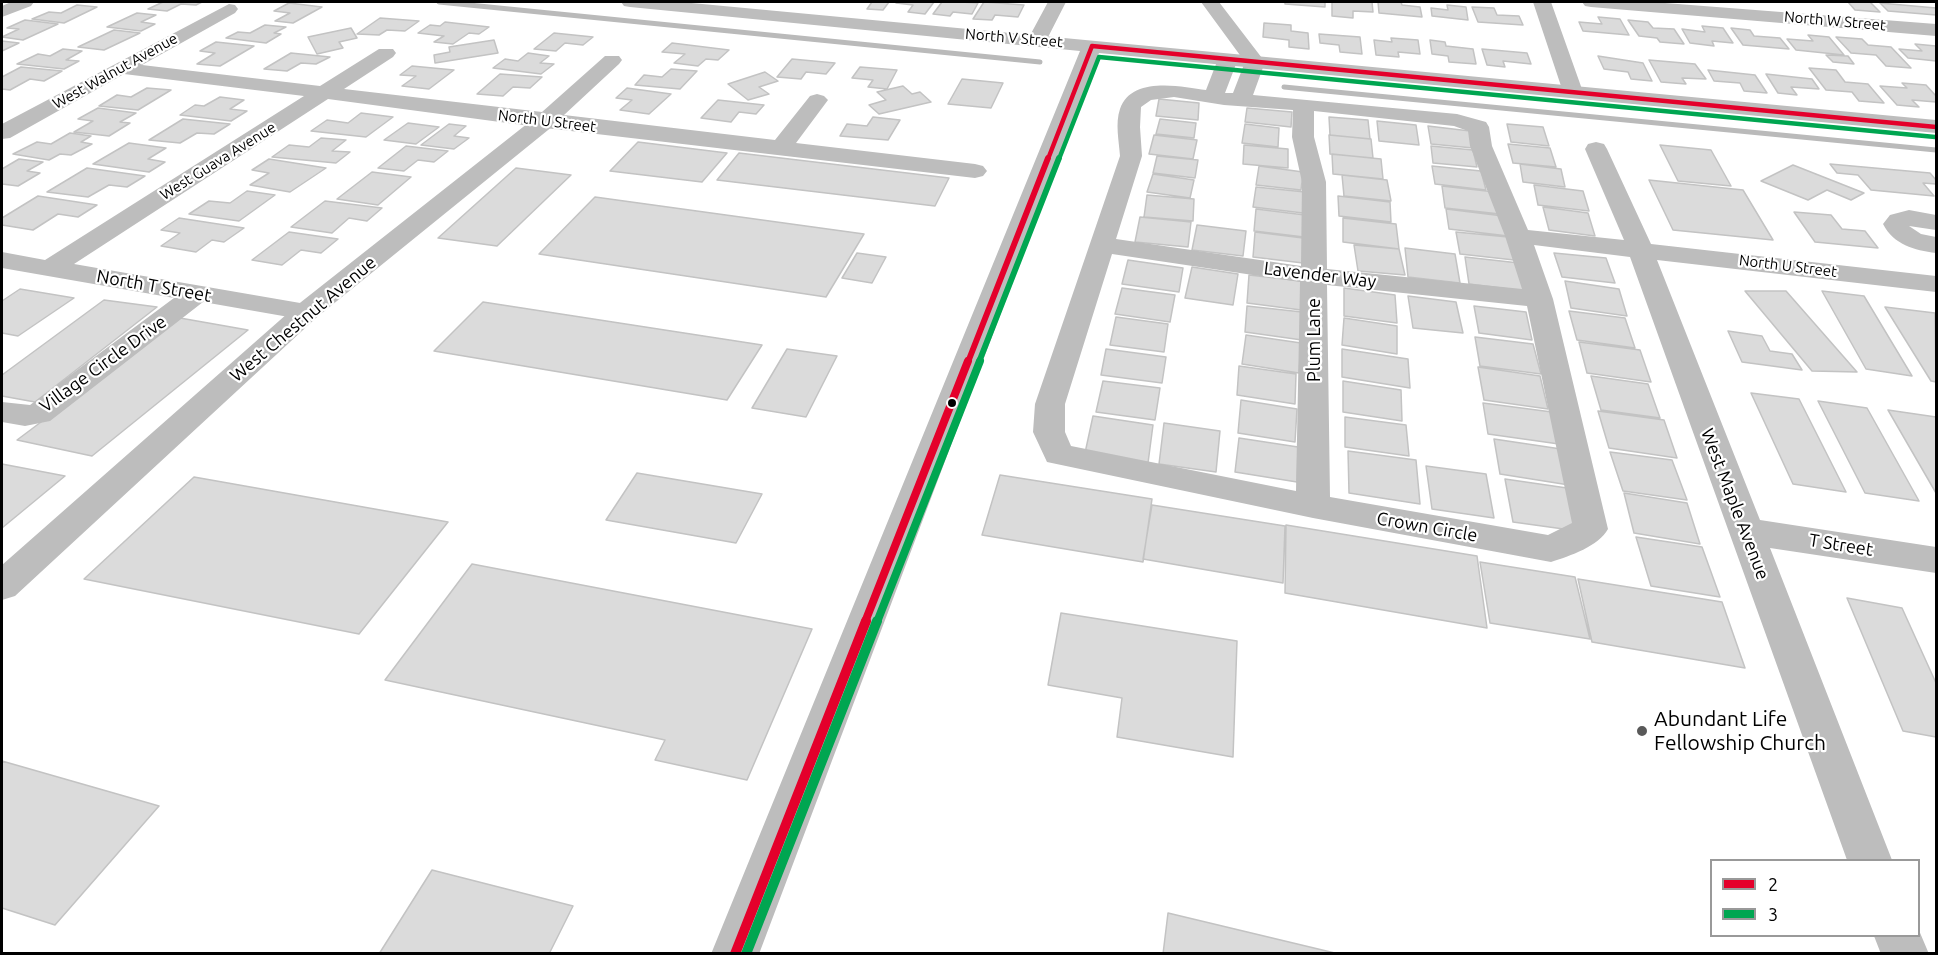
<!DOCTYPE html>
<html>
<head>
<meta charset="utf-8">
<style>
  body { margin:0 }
  #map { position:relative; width:1938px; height:955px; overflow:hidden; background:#fff; font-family:Ubuntu,sans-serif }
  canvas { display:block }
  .frame { position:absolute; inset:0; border:3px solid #000; pointer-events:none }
  .legend { position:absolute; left:1710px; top:859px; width:210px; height:78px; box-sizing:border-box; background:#fff; border:2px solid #999; margin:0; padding:8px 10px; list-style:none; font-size:18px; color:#000 }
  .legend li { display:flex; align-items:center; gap:12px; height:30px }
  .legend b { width:30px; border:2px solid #999 }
</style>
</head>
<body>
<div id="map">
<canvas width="1938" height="955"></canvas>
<div class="frame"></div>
<ul class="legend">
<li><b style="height:8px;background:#e4002b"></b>2</li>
<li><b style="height:8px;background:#00a651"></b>3</li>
</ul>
</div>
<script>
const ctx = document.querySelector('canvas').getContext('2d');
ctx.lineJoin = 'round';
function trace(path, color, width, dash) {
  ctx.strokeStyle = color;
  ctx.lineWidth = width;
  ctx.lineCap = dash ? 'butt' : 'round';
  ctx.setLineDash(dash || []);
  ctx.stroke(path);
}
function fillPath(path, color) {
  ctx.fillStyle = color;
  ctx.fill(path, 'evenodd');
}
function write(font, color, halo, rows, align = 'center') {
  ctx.font = font + ' Ubuntu,sans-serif';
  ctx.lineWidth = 4.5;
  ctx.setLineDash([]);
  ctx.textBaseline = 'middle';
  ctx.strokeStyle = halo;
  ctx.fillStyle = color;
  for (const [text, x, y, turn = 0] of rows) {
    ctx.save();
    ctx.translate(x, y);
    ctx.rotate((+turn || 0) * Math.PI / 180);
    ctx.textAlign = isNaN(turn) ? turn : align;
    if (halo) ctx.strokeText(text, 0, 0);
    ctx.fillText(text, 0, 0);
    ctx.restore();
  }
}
trace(new Path2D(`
  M439,2L1040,62
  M1284,87L1936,150`), '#bababa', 5);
const building = new Path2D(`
  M163,2H202L196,5L181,4L167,11L148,9Z
  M865,2H889L883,10L867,9L872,2Z
  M898,2H934L925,14L908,12L913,5L896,3Z
  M942,2H961L978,3L972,14L953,12L950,16L933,14Z
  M984,2L1024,5L1018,17L995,15L992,20L973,19Z
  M1285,2H1325V7L1285,4Z
  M1332,2H1372L1373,12L1353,11V18L1332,16Z
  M1378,2H1401L1402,5L1420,7L1422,17L1379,13Z
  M1848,2H1870L1880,12L1855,10Z
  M289,3L322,7L293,23L275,21L290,13L274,11Z
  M1880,3L1936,8V15L1888,11Z
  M77,5L97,7L64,23L32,19L49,12L61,13Z
  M1447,5L1466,7L1468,20L1432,16L1431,8L1448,10Z
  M1472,7L1494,8L1497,15L1519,16L1523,25L1478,22Z
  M137,13L156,15L141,22L155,24L141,31L107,27Z
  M1598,17L1620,19L1629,35L1583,31L1579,22L1602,24Z
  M380,18L419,21L405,31L387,30L379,35L357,34Z
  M25,20L58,24L23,40L2,37L19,29L7,28Z
  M1628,20L1648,22L1653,28L1674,29L1684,44L1660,42L1657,38L1639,36Z
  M445,22L489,27L479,34L469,33L453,44L434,42L444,36L418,33L430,25L440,26Z
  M1264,23L1291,25V31L1308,33L1309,49L1289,47V40L1263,37Z
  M265,25L286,27L274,33L281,34L266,43L226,38L238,32L250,33Z
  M1702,26L1723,28L1733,43L1712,41L1714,46L1690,43L1682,29L1705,32Z
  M351,28L357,38L339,42L343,48L317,54L308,37Z
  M1731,28L1750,30L1754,36L1780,38L1789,49L1743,45Z
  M114,30L140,33L104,50L78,47Z
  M554,33L593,37L583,45L565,43L556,51L534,49Z
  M1319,34L1360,37L1362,54L1340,52L1339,45L1320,43Z
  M1808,35L1829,37L1844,55L1796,50L1787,39L1813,41Z
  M1836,37L1862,39L1868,45L1891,47L1911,68L1886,66L1876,55L1851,53Z
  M1391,38L1418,40L1420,54L1398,52L1399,57L1376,55L1374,40L1392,42Z
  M494,40L498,53L435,63L434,55L450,52L449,47Z
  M1430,40L1445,42L1446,46L1473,49L1476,64L1449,62L1448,56L1432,54Z
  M2,41L19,43L2,51Z
  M216,42L254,46L220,66L197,64L215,53L200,51Z
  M672,43L729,50L718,60L706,59L698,66L674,63L685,54L662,52Z
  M1915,44L1936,46V61L1908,58L1899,49L1922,51Z
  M63,49L82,51L66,60L79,61L64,69L17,64L38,54L50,56Z
  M1482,49L1527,53L1531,64L1503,61L1505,67L1487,65Z
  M291,53L330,57L316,64L301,63L287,71L264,69Z
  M528,53L549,56L540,63L554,64L541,74L493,68L505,59L518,61Z
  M1826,55L1848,56L1854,64L1833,62Z
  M1598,56L1643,63L1652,81L1631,79L1628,72L1604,69Z
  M792,59L835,63L826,74L806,72L801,79L777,77Z
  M1649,60L1695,64L1706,79L1682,78L1686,84L1661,82Z
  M412,66L454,70L429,89L402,86L416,76L400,75Z
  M21,67L62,71L44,81L30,79L10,90L2,89V77Z
  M860,67L897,70L887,89L868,87L873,80L852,78Z
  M1809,68L1836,70L1845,82L1868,84L1884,103L1859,101L1852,92L1826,90Z
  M671,69L697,71L680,89L635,85L644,75L662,77Z
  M1708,70L1755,75L1767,93L1744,91L1740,83L1714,81Z
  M765,72L778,81L759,87L769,94L748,100L728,84Z
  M500,74L542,77L530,88L513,87L503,96L477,94Z
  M1766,74L1812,79L1819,89L1791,87L1797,95L1778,93Z
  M962,79L1003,83L991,108L948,104Z
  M1902,83L1926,85L1936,96V102L1912,100L1919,107L1897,105L1880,86L1907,88Z
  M903,86L912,94L920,92L931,102L879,114L869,105L886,100L877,92Z
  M147,88L171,90L138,110L99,106L117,95L131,97Z
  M627,88L671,94L649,114L620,110L632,100L616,98Z
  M220,97L244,100L230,109L247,111L231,121L180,115L195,105L204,106Z
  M1159,99L1199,103L1198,120L1156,116Z
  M718,100L764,105L756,114L739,112L731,122L701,118Z
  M98,108L136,113L120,122L130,123L109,136L74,132L93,121L78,119Z
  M1247,108L1292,112L1291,127L1245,122Z
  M361,113L393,117L366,137L311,131L327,120L348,123Z
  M873,117L900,120L888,140L840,136L847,124L867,126Z
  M1329,117L1368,120L1370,139L1330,135Z
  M183,119L230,124L214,134L197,133L180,143L149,140Z
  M1160,119L1196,123L1194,138L1156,134Z
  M1377,121L1416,125L1419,145L1379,141Z
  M408,123L439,127L416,144L384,140Z
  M449,124L466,126L454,136L469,138L454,149L421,145Z
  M1245,124L1279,128L1278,147L1242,143Z
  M1507,124L1543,127L1549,146L1511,142Z
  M1428,126L1470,131L1473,148L1431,144Z
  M70,133L91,136L81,142L92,144L71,155L60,154L49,160L13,154L37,142L51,144Z
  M1154,135L1197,140L1193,159L1149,154Z
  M1329,135L1371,139L1373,158L1330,154Z
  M321,138L346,140L332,151L350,152L336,163L272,157L289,145L309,147Z
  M638,142L727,153L702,182L610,171Z
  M129,143L166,148L148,159L165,162L149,172L93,164Z
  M1508,144L1550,148L1556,167L1513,163Z
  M1244,145L1288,149V168L1243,164Z
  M1660,145L1711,150L1731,186L1678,181Z
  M406,146L448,151L434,162L418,160L404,171L378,168Z
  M1431,146L1473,150L1477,167L1433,163Z
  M739,153L949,178L935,206L717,180Z
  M1332,154L1381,159L1383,179L1333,174Z
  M1157,156L1198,160L1195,178L1153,173Z
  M19,159L43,162L27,171L40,173L18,186L2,184V169Z
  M269,159L326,168L290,192L250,185L269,173L252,170Z
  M1520,164L1561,169L1565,187L1523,182Z
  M1830,164L1930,173L1936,180V184L1923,183L1934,196L1871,190L1858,175L1837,173Z
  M1793,165L1864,193L1851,200L1827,190L1808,200L1761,181Z
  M1259,166L1303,172L1301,190L1256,185Z
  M1432,166L1481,171L1486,190L1435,184Z
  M87,168L145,176L127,187L109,185L88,197L47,192Z
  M516,168L571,175L497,246L438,238Z
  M372,172L411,177L378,205L337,199Z
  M1153,174L1194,180L1190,198L1147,192Z
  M1342,175L1387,180L1391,201L1344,196Z
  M1649,180L1743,190L1773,240L1673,230Z
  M1534,185L1583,191L1589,211L1538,205Z
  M1442,186L1495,192L1500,214L1445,208Z
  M1256,187L1305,192L1303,213L1253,207Z
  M247,191L275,195L239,221L189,214L209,201L230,203Z
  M1147,195L1194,199L1193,221L1144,217Z
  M38,196L97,205L78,217L58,214L33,230L2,225V218Z
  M1338,196L1390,202L1391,222L1339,216Z
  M595,197L864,234L826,297L539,254Z
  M325,201L382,208L367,221L349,218L332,233L291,227Z
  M1543,207L1588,213L1595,236L1549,230Z
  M1256,209L1305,215L1304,237L1254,231Z
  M1446,209L1503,216L1508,236L1449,229Z
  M1794,212L1831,215L1842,229L1865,231L1878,248L1815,242Z
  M1140,217L1191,222L1188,247L1135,242Z
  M179,218L244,228L224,242L212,240L196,252L161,246L180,233L161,230Z
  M1343,218L1396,224L1399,249L1343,242Z
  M1197,225L1246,231L1243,256L1192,250Z
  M289,232L338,239L321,253L301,250L282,265L252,260Z
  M1255,232L1303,238V263L1253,257Z
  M1456,232L1508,237L1514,260L1460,254Z
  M1354,245L1399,249L1405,275L1358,271Z
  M1405,248L1455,254L1460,283L1408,277Z
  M857,253L886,257L872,283L842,278Z
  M1554,253L1606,258L1615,283L1562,277Z
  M1465,257L1519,263L1525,291L1469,284Z
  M1128,260L1183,268L1179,292L1122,284Z
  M1192,267L1238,274L1233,305L1185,298Z
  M1249,275L1302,281L1301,310L1247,303Z
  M1565,281L1619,289L1627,316L1571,308Z
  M1122,288L1175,295L1170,322L1115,314Z
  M1344,288L1395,295L1397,323L1344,316Z
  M20,289L74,298L18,336L2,333V301Z
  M1745,291H1786L1857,372L1812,371Z
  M1822,291L1864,296L1912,376L1866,369Z
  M1408,296L1456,302L1463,333L1413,328Z
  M104,300L157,307L35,402L2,396V375Z
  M483,302L762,345L727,400L434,351Z
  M1247,306L1302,312V340L1245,332Z
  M1474,306L1526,312L1532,340L1479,333Z
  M1885,307L1935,313L1936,382L1931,381Z
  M1569,311L1625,318L1635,348L1577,340Z
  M1116,317L1168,324L1164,352L1110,345Z
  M180,318L248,330L92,456L17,440Z
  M1344,318L1397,326V354L1342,345Z
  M1728,331L1762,336L1770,351L1792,354L1802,370L1742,362Z
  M1246,335L1301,343L1299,373L1242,364Z
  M1475,337L1533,344L1541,374L1480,366Z
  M1579,342L1640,350L1651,382L1587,373Z
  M787,349L837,356L806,417L752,408Z
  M1106,349L1166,357L1162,383L1101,375Z
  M1342,349L1408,359L1410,388L1342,377Z
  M1239,366L1296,374L1295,404L1237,395Z
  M1478,367L1540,376L1548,409L1484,400Z
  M1591,376L1648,384L1660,418L1601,410Z
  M1103,381L1160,388L1155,420L1096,412Z
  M1343,381L1401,390L1402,421L1343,412Z
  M1751,393L1799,399L1846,492L1793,484Z
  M1241,400L1297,409L1295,442L1238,433Z
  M1818,401L1867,408L1919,501L1865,493Z
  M1483,403L1552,412L1559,444L1488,434Z
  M1888,410L1936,417V493Z
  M1598,411L1664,420L1677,458L1609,448Z
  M1093,416L1153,425L1148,463L1085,453Z
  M1345,417L1406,425L1409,456L1345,447Z
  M1164,423L1220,431L1216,472L1159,464Z
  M1239,438L1298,447L1297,482L1235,472Z
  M1494,439L1561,449L1569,485L1500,474Z
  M1348,451L1416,460L1420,504L1349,493Z
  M1610,452L1672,460L1687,500L1623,491Z
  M2,464L65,476L2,528Z
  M1426,466L1486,474L1494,518L1432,509Z
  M637,473L762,494L736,543L606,520Z
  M1000,475L1152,499L1143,562L982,535Z
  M194,477L448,522L359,634L84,579Z
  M1505,479L1567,488L1578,531L1513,522Z
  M1624,493L1687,503L1700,544L1634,533Z
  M1152,505L1285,526L1283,583L1143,559Z
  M1286,525L1477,556L1487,628L1285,593Z
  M1636,537L1702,547L1720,597L1651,586Z
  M1480,562L1575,577L1590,639L1490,623Z
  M472,564L812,629L747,780L655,760L665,740L385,680Z
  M1578,579L1722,602L1745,668L1592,642Z
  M1847,598L1902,608L1936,683V737L1903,731Z
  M1061,613L1237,641L1233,757L1117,737L1122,698L1048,685Z
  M2,761L159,806L55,925L2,908Z
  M432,870L573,906L549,954H379Z
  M1168,913L1339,954H1163Z`);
fillPath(building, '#dbdbdb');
trace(building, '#c3c3c3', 1.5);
fillPath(new Path2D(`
  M11,2H34L31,6L2,17V6Z
  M1048,2H1066L1044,45H1030L1027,41Z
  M1201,2H1219L1265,62L1253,95L1457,114L1486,122L1489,127L1492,146L1528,230L1624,240L1585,149L1588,144L1596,142L1604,144L1607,149L1651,244L1936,276V292L1657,260L1760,520L1936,547V573L1770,548L1892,860H1847L1630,257L1534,245L1553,299L1608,529C1599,546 1570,556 1551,562L1313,518L1047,462L1033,432L1035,404L1120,156C1119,141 1115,123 1120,109C1131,76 1180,86 1206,90L1218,59L1221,55H1235L1238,59L1225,93H1233L1245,62ZM1174,97L1224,105L1293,110L1292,137L1302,182L1301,266L1116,239L1142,156L1140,127L1141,107L1151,100ZM1314,111L1454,126L1468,131L1470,146L1505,236L1522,289L1327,269L1326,182L1314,137ZM1112,254L1300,282L1296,491L1071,446L1065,432V404ZM1327,285L1527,306L1572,523L1548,535L1330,497Z
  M1533,2H1551L1583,92L1580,96L1573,98L1566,96L1563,92Z
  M1582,2H1652L1936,24V36L1591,7L1585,6Z
  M229,4L235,5L238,9L235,13L142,65L320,86L379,49H393L396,53L393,57L344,89L542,112L605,56H619L622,60L619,64L564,115L775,140L810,96L817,94L824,96L828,100L796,143L975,164L983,166L987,171L983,176L975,178L545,128L328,99L74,264L306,304L316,306L320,312L316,318L306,320L203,302L50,421L25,426L2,422V402L30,405L174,298L2,268V252L45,260L304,96L124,74L10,138L2,139V124Z
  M1909,210L1936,215V230L1909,226L1921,234L1936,237V253C1914,250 1894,245 1883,224L1890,215Z
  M1918,928L1929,954H1881L1874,936H1918Z`), '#bdbdbd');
fillPath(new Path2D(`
  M621,2H681L1936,120V133L1099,53L759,954H711L1080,51L630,7L624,6Z
  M545,114L553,116L556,121L553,126L316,318L15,596L2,600V565L296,306L537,116Z`), '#bdbdbd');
trace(new Path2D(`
  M1048,159L1092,46L1936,127`), '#e4002b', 4.5);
trace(new Path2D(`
  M968,362L1048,158`), '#e4002b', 6);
trace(new Path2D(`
  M865,622L968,361`), '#e4002b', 8);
trace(new Path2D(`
  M735,954L866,621`), '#e4002b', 10);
trace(new Path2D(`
  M1059,159L1099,57L1935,137`), '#00a651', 4.5);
trace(new Path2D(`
  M979,362L1059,158`), '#00a651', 6);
trace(new Path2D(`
  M877,622L980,361`), '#00a651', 8);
trace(new Path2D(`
  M746,954L877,621`), '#00a651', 10);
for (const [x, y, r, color] of [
  [952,403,5,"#000"],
  [1642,731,6,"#595959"]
]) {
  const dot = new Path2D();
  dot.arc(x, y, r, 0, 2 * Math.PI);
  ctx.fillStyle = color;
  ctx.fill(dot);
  trace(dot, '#fff', 2);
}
write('15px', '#000', '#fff', [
  ["North W Street",1835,21,5],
  ["North V Street",1014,38,5],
  ["West Walnut Avenue",115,71,-29],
  ["North U Street",547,121,7],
  ["West Guava Avenue",218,161,-32],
  ["North U Street",1788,266,7]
]);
write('18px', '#000', '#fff', [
  ["Lavender Way",1320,275,7],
  ["North T Street",154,286,10],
  ["West Chestnut Avenue",303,319,-40],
  ["Plum Lane",1314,340,-90],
  ["Village Circle Drive",103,364,-36],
  ["West Maple Avenue",1735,504,69],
  ["Crown Circle",1427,527,10],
  ["T Street",1841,545,9]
]);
write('21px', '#000', '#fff', [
  ["Abundant Life",1654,719],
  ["Fellowship Church",1654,743]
], 'left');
</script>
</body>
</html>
